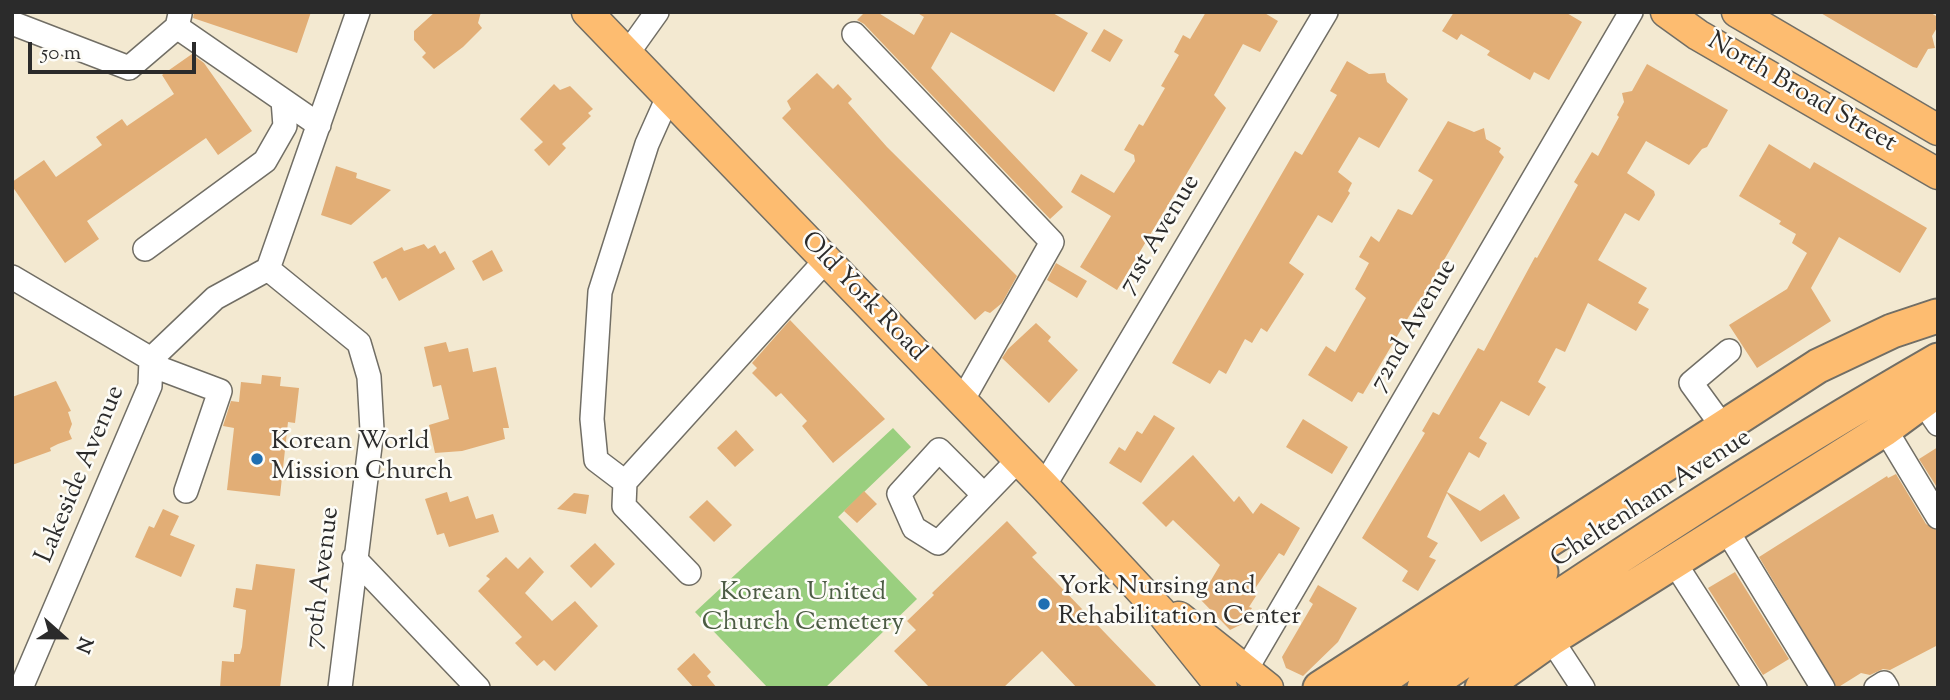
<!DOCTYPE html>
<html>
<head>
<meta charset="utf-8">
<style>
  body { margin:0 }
  #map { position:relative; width:1950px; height:700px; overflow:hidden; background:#f3e9d1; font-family:"Sorts Mill Goudy",serif }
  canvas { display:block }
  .frame { position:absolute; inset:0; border:14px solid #2b2b2b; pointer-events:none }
  .north { position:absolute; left:28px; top:602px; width:70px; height:70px; -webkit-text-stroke:5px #fdfcf7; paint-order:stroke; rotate:111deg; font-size:19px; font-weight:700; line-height:28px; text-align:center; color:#2b2b2b }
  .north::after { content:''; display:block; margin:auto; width:24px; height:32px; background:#2b2b2b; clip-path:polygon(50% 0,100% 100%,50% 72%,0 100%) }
  .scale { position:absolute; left:28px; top:42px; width:168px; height:32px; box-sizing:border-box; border:4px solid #2b2b2b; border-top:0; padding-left:9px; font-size:21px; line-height:24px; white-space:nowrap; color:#2b2b2b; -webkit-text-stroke:5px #fdfcf7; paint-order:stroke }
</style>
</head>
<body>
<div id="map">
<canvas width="1950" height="700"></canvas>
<div class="frame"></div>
<div class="north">N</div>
<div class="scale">50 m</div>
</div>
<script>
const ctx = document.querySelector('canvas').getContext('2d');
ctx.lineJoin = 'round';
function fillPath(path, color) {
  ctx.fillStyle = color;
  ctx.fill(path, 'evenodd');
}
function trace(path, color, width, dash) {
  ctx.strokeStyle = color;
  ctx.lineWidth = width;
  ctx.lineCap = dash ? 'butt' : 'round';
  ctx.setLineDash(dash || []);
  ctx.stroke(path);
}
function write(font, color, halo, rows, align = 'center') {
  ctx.font = font + ' "Sorts Mill Goudy",serif';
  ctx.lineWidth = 5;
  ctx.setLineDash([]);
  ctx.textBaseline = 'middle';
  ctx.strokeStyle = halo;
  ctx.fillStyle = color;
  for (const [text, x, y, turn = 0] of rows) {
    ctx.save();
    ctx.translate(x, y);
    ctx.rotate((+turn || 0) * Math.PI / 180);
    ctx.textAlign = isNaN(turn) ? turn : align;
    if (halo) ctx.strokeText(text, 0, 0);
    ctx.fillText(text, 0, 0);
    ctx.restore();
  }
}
fillPath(new Path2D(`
  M893,428L911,447L838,517L917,599L825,688H768L695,612Z`), '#9acf7f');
fillPath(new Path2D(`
  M194,12H311L297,53L193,18Z
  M435,12H481L478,23L482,28L463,47L434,69L422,57L426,53L414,40V31Z
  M865,12H877L914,35L924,17L916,12H1051L1088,33L1054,92L951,32L931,68L1063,207L1050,219L864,24L857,20Z
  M1206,12H1263L1278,21L1260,52L1243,44L1214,95L1226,108L1117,290L1080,267L1111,216L1071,192L1081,174L1114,193L1135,161L1134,155L1124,150L1139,124L1143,126L1165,88L1161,86L1179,55L1174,52L1183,35L1190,39Z
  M1454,12H1565L1582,22L1549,80L1534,72L1530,80L1487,55L1490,51L1461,34L1457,40L1442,31Z
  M1819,12H1929L1938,17V26L1932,36L1935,48L1928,49L1917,68L1913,67Z
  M1104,29L1123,40L1110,62L1091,51Z
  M192,54L204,63L252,131L218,155L206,138L150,177L87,221L99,239L65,263L12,186V182L44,160L56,177L102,145L96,137L122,119L127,126L174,94L162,75Z
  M1347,61L1369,74L1385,73L1387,82L1408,99L1379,148L1359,137L1338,172L1352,183L1348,191L1350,193L1332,223L1318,215L1289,263L1304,274L1267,332L1261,328L1252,343L1245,339L1226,374L1219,370L1210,384L1172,363L1295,151L1302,155L1337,95L1330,91Z
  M1647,64L1728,110L1707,147L1702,149L1689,165L1646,141L1627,173L1654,191L1655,195L1639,221L1625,213L1598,260L1647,288L1638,303L1649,309L1636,331L1588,303L1565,352L1556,348L1538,382L1546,387L1529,416L1501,401L1479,438L1487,443L1479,458L1469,452L1447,492L1480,511L1504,494L1520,518L1481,542L1447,493L1427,537L1438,543L1429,557L1436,560L1418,591L1402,581L1408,571L1362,538L1425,433L1422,431L1433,412L1439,415L1478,348L1484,351L1535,257L1537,258L1578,185L1574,182L1592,152L1598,156L1619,117L1617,115L1624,102L1622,93L1632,91Z
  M817,73L833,89L838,84L852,99L848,103L887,147L1017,276L1002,303L990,313L985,311L975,320L782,118L791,109L787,101Z
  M554,84L560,90L570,86L593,109L588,113L591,116L562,144L566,148L549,166L534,150L543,142L520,119Z
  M1448,121L1474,132L1484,128L1486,139L1501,148L1499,152L1504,157L1430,284L1434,287L1424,305L1418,301L1363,394L1358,392L1352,402L1308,375L1326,346L1335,352L1366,298L1355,289L1369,263L1359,257L1371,236L1379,242L1398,209L1412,215L1433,180L1418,171Z
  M1769,144L1810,169L1814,162L1927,228L1900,273L1839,237L1811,288L1831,321L1757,368L1729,325L1787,289L1807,253L1792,243L1796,234L1779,224L1781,221L1739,196Z
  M336,166L357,173L356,178L391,190L351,225L321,215Z
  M424,244L428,249L435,245L440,254L445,251L455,269L399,301L386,277L382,279L373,262L402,247L404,251Z
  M492,250L503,271L483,281L472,261Z
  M1056,263L1087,281L1077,298L1047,280Z
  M790,320L885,419L833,463L802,426L807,421L781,393L776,397L752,373L757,368L752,363Z
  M1036,323L1051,337L1048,341L1078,370L1049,403L1002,358L1008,349Z
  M446,342L449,352L468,348L473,372L496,367L509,428H503L505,439L462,451L435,453L429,425L449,419L441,385L433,387L424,347Z
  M262,375L281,377L280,386L299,388L295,423L288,422L280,496L227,490L234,428L223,426L231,401L239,402L241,382L261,384Z
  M56,381L71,411L68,412L72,424L69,432L72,439L58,444L50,448L51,451L12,465V397Z
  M1154,415L1175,428L1141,483L1109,463L1119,447L1125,451L1137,431L1142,434Z
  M1303,419L1348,447L1332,474L1286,447Z
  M736,430L754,450L735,467L717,448Z
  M1938,447V489L1919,459Z
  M1193,455L1234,502L1239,496L1253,514L1261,503L1300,528L1284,556L1279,553L1252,593L1256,596L1249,607L1252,608L1242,624L1230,630L1200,599L1220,565L1173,520L1166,527L1142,503Z
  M1896,474L1926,524L1938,531V645L1890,670L1883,669L1870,675L1861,673L1837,688L1759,557L1887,476L1888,478Z
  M864,491L877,504L857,523L844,511Z
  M447,492L450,502L468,496L476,519L493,514L499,532L449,547L444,533L437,535L425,499Z
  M574,493L589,495L586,514L557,509Z
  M707,500L732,525L714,542L689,517Z
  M163,509L179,516L170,535L195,545L181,577L135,557L149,526L154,528Z
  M1007,521L1037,553L1032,557L1158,688H1077L1042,651L1003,688H930L894,651L916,630L907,621L934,595L932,593Z
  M595,543L615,564L591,588L570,566Z
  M506,557L518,569L530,557L544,572L525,593L552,621L575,601L598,626L555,671L544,660L537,666L515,643L522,637L478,591L490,579L486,576Z
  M256,564L295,569L280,688H220L222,661L234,662V654H240L242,647L246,610L233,607L236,588L252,590Z
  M1735,572L1789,659L1763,675L1708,588Z
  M1318,585L1357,608L1338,642L1303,676L1286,668L1282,657L1313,604L1309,601Z
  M694,653L711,672L707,676L717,688H694L677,669Z`), '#e2ae76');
const minor = new Path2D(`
  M180,14L177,27L319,125
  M12,23L129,68L177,27
  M854,34L1052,242L962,401
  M627,54L657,12
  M668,97L647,144L600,292L592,419L596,460L625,482L826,260
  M145,249L265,161L285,126L283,100
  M268,269L359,343L369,377L372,430L340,688
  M12,277L151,359
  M151,365L220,391L186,491
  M1923,402L1938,424
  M1723,427L1691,383L1729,351
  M1885,429L1938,517
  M625,482L624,506L689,573
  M1044,486L1326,12
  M983,494L939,450L899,494L914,528L938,543L1018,460
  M1726,529L1823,688
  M354,558L478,688
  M1674,562L1755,688
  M1551,639L1583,688
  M1247,668L1631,12
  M21,688L150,386L151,359L215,298L268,269L358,12
  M1876,688L1884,683L1887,688`);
const major = new Path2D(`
  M587,12L1044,486L1161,612L1222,688
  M1666,12L1698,35L1938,174
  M1737,12L1938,130
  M1179,617L1268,688`);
const highway = new Path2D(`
  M1320,688L1818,366L1892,331L1937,316
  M1369,688L1541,572
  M1424,688C1592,573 1762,461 1938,360
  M1482,688L1551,639L1885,429L1938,390`);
trace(minor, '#716e65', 26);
trace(major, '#716e65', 33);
trace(highway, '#716e65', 37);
trace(minor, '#fff', 23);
trace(major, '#fdbc70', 30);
trace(highway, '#fdbc70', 33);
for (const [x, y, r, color] of [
  [257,459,7,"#1f6fb2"],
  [1044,604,7,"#1f6fb2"]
]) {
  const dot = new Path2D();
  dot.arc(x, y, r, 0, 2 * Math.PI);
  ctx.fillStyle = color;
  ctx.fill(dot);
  trace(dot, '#fdfcf7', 2.5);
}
write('26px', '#2b2b2b', '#fdfcf7', [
  ["North Broad Street",1801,94,30],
  ["71st Avenue",1161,235,-59],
  ["Old York Road",862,298,46],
  ["72nd Avenue",1415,326,-60],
  ["Lakeside Avenue",82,475,-67],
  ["Cheltenham Avenue",1652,500,-33],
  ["70th Avenue",324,578,-83]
]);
write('26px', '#2b2b2b', '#fdfcf7', [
  ["Korean World",271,444],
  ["Mission Church",271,474],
  ["York Nursing and",1058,589],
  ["Rehabilitation Center",1058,619]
], 'left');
write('26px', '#4c5c44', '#fdfcf7', [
  ["Korean United",803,595],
  ["Church Cemetery",803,625]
]);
</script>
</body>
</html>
